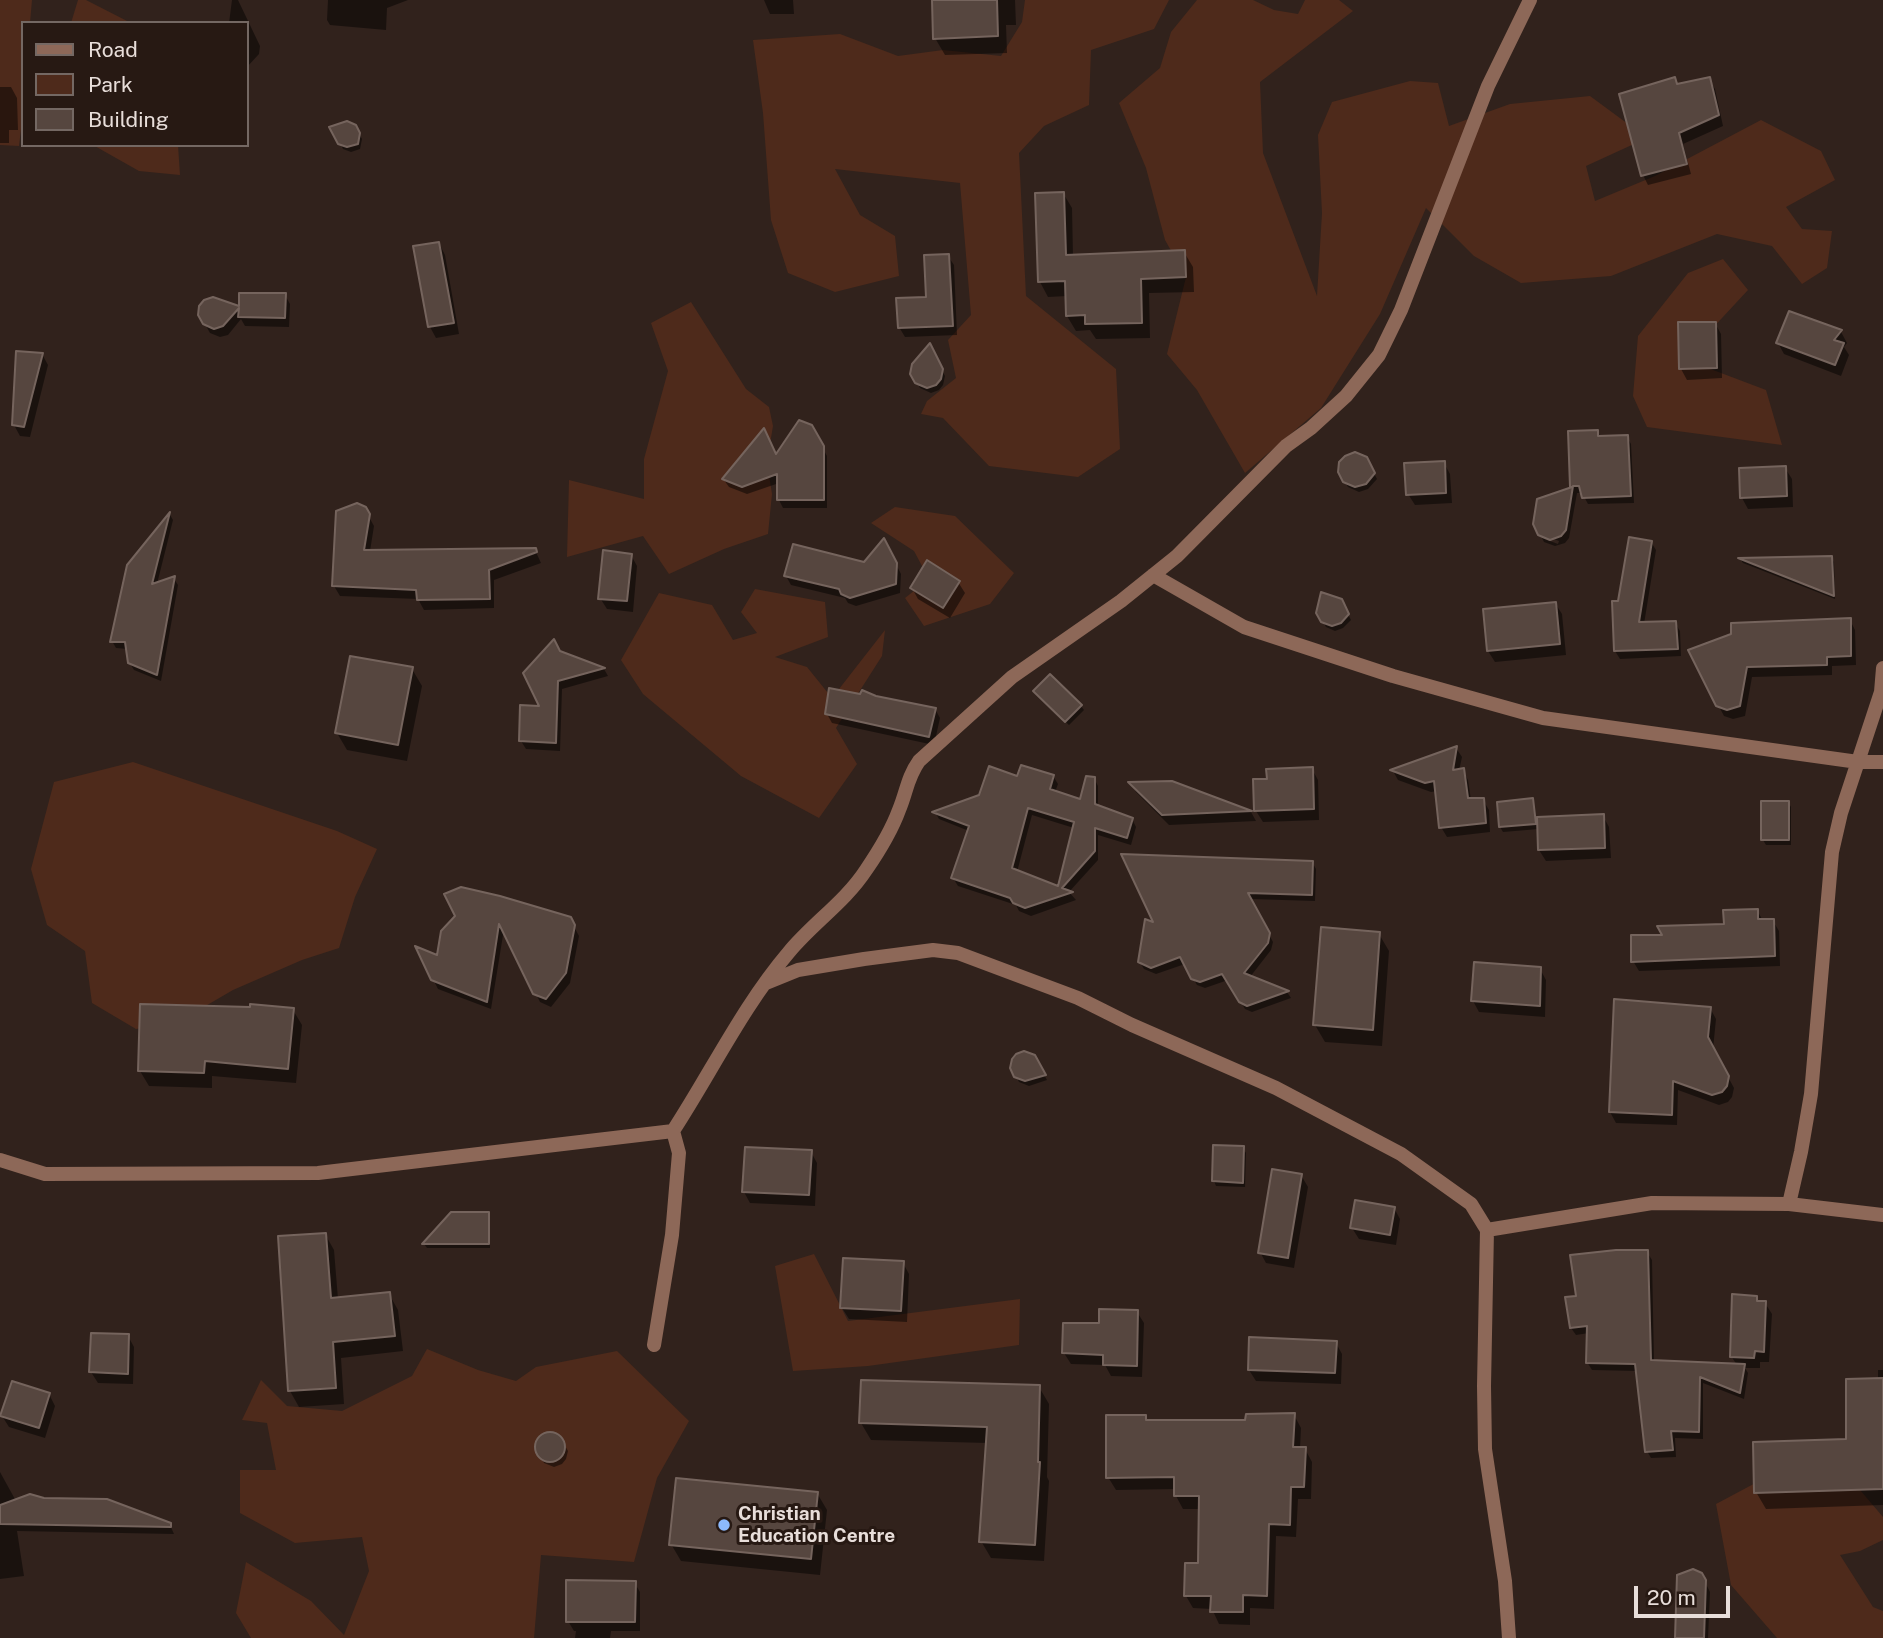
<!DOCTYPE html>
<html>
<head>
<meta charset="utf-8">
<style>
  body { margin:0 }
  #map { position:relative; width:1883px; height:1638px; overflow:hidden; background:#31221c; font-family:"Public Sans",sans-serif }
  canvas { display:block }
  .legend { position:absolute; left:21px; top:21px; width:228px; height:126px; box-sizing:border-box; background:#271913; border:2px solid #746863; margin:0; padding:9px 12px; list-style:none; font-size:21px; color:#e8deda }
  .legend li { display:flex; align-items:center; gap:14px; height:35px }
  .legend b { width:35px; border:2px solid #746863 }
  .scale { position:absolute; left:1634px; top:1586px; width:96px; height:32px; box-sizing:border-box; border:4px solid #e8deda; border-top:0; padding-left:9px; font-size:21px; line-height:24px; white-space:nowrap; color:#e8deda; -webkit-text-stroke:5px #271913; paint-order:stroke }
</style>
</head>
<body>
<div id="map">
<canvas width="1883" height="1638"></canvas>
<ul class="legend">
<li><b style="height:9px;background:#8d6858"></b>Road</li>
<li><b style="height:19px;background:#4e2a1b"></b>Park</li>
<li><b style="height:19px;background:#56463f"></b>Building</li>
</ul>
<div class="scale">20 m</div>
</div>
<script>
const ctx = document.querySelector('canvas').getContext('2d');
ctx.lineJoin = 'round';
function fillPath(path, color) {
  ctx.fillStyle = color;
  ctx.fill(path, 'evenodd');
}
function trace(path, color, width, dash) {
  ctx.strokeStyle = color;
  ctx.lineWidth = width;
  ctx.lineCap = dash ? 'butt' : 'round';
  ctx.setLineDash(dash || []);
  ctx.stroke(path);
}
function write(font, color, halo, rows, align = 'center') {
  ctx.font = font + ' "Public Sans",sans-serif';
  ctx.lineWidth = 6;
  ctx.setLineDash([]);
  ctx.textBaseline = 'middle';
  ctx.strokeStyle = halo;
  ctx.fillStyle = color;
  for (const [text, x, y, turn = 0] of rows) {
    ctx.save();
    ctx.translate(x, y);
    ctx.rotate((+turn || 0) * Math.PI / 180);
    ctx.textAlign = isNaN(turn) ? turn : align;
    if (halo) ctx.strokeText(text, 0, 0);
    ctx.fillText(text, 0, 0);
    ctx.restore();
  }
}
fillPath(new Path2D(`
  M0,0H32L30,23H23V113L19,146L0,145Z
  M78,0H86L131,23H71Z
  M1025,0H1169L1154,29L1091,50L1089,105L1044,126L1019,153L1026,296L1116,369L1120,449L1078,477L989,466L943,418L921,414L927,401L956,378L948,340L971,315L960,183L835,169L860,215L895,236L899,276L835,292L788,273L771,220L763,113L753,40L840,34L898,56L943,50L1001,56L1022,22Z
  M1197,0H1253L1274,10L1298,14L1305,0H1339L1353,11L1260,82L1263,153L1317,296L1322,213L1318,135L1332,102L1410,81L1438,83L1449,126L1510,104L1590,96L1647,138L1586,166L1595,201L1655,176L1761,120L1821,151L1835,180L1786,207L1802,229L1832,231L1827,268L1802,284L1772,246L1717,234L1611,276L1521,283L1474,256L1426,208L1380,314L1321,408L1245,473L1197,390L1167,354L1186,277L1165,240L1146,168L1119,103L1160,68L1171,32Z
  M93,145H178L180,175L139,171Z
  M1723,259L1748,290L1684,359L1766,390L1782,445L1647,427L1633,396L1638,336L1688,273Z
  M691,302L746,389L769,407L773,426L767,462L772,494L768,534L724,549L669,574L643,536L567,557L569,480L644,499V459L668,371L651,323Z
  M895,507L955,516L1014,573L990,604L924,626L905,598L929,579L914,551L871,523Z
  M755,589L825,602L828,637L775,657L807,667L832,698L885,630L882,656L836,728L857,764L819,818L741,776L643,694L621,660L659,593L712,605L733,640L757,633L741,612Z
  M133,762L337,831L377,849L355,897L339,948L302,960L233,990L178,1022L136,1029L92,1003L85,951L47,925L31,869L54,782Z
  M814,1254L848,1321L1020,1299L1019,1345L868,1366L793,1371L775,1266Z
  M427,1349L478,1370L516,1381L536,1367L617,1351L689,1421L657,1478L634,1562L541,1555L534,1638H251L236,1613L246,1562L311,1601L344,1635L369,1571L362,1537L295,1543L240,1513V1470H276L267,1423L242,1420L261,1380L287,1406L342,1411L412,1376Z
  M1849,1477L1883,1517V1540L1860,1551L1840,1555L1873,1607L1883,1611V1638H1777L1731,1585L1716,1504L1763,1479Z`), '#4e2a1b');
fillPath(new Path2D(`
  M232,0H238L260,46L259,54L247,67V23H229Z
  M328,0H408L387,8L386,30L330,25L327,20Z
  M764,0H793L794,14H770Z
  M934,0H1015L1016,25H1006L1007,53L945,55L935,38Z
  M1709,79L1715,89L1723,126L1683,144L1691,174L1648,185L1643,175L1678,86Z
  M0,87H11L17,98L18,130H9V143H0Z
  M332,128L358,132L362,139L360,149L351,152L343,149Z
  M1063,193L1072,208L1073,257L1184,252L1193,267L1194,292L1149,293L1150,338L1096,339L1090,330L1076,331L1067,316V296L1048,297L1040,282Z
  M439,243L445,255L459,334L436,338L430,327Z
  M948,256L954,265L957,335L905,337L899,327L928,298Z
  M285,295L290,304L289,327L245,326L241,319L228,335L220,337L210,333L200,315L213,299L240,309Z
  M1790,313L1841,332L1847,343L1844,347L1849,355L1841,376L1784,354L1778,343Z
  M1715,323L1721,334L1722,378L1687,380L1681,369Z
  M929,346L945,376L943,385L939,390L931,393L920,388L912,373Z
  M42,354L48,365L30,437L20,436L14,425Z
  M811,427L827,456V508H783L779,500V483L747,494L729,487L724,480L776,456Z
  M1597,431L1601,437H1627L1631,444L1634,503L1588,504L1582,493H1577L1569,538L1565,543L1555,546L1544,542L1542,538L1558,544L1559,541L1539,533V501L1573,488L1572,486Z
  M1366,458L1377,479L1368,489L1359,492L1348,487L1339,472Z
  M1444,463L1450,474L1452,503L1415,505L1408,494Z
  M1785,468L1792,479L1793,507L1748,509L1742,498Z
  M364,508L374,526L370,551L535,550L541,563L494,580V608L424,610L418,599L340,596L334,586Z
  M170,515L173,520L157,584L174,579L178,585L161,681L134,670L129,662L128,649L116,648L112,641L128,566Z
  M884,541L901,574L900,593L856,606L848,603L845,598L791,585L786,576L865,564Z
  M1651,542L1656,550L1644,624L1675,623L1680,631L1681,656L1620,659L1615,651L1620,603Z
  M631,555L637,566L633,612L607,609L600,598Z
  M1831,557L1834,562L1835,599L1743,563L1741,560Z
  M958,582L965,593L950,618L918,599L912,588Z
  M1341,601L1351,620L1343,628L1335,631L1326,627L1318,612Z
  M1555,603L1562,614L1566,655L1495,662L1488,651Z
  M1850,620L1855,630L1856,665L1832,666V675L1752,677L1745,716L1733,719L1724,716L1690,651Z
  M559,652L604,669L608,676L562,689L560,751L526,749L521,741L542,708Z
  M412,669L422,686L407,761L347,750L337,733Z
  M1038,696L1081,706L1084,710L1069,725Z
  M876,697L935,709L940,718L934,745L832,723L827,714Z
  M1456,748L1462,757L1459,771L1463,770L1468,780L1471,800H1483L1489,810L1490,832L1447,837L1441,827L1437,791L1431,792L1398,780L1393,771Z
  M1312,769L1318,780L1319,820L1263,822L1256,811L1269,780Z
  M1053,776L1058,784L1055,792L1081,801L1094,778L1098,786V808L1132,819L1136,827L1131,845L1098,835V860L1069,892L1076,900L1031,916L1019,911L1016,905L958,886L953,878L969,831L939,819L935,812L980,796L1019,778ZM1032,815L1074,828L1059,888L1017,872Z
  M1131,783H1172L1251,812L1256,821L1169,825L1136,792Z
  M1532,800L1536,819L1603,816L1609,827L1611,858L1546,861L1539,850V829L1503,832L1500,827Z
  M1788,802L1791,807V845H1766L1763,840Z
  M1312,862L1316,869L1315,901L1250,899L1273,942L1271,950L1250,977L1287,992L1291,998L1252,1012L1245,1009L1228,980L1205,988L1197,985L1185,964L1156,974L1144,969L1139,961L1157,925Z
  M1757,910L1763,921H1773L1779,931L1780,966L1639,971L1633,961L1665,937L1726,926Z
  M457,916L570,919L579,936L570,983L551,1007L540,1002L504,929L491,1009L438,989L433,979L438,957Z
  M1379,934L1389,951L1382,1046L1325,1042L1315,1025Z
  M1540,969L1546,980L1545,1017L1479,1012L1473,1001Z
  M1710,1008L1716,1019L1713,1049L1734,1088L1732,1097L1728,1102L1719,1105L1678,1090L1677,1125L1616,1123L1610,1112Z
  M252,1009L293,1010L302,1025L296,1083L212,1076V1088L149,1086L140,1071Z
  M1034,1056L1047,1080L1029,1086L1019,1082L1012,1067Z
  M1243,1148L1246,1153L1245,1187L1216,1186L1214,1181Z
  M811,1152L817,1163L815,1206L750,1203L744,1192Z
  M1301,1175L1308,1187L1294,1268L1266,1263L1260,1252Z
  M1394,1208L1400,1219L1396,1245L1359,1239L1352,1228Z
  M452,1214H488L490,1219V1248H427L424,1244Z
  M325,1234L334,1250L338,1299L389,1294L398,1310L403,1351L341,1358L344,1404L299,1407L290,1391Z
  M1647,1252L1652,1260L1654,1362L1737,1365L1731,1356L1756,1297L1759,1303H1765L1772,1314L1769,1362H1760V1368H1745L1748,1373L1744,1399L1703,1383V1439L1675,1438L1676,1457L1651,1458L1647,1451L1638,1371L1592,1370L1587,1362L1589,1333L1576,1335L1571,1328L1578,1297Z
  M903,1263L909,1274L907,1322L849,1319L842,1308Z
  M1137,1312L1144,1323L1142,1377L1111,1376L1105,1365L1071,1364L1064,1353L1100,1325Z
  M128,1336L134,1347L133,1384L98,1383L91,1372Z
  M1336,1343L1342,1354L1341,1384L1256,1381L1249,1370Z
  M1878,1370H1883V1505L1766,1509L1756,1492L1848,1441L1878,1380Z
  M1039,1387L1049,1404L1047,1477L1049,1481L1044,1561L991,1558L981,1541L988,1443L871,1440L861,1423Z
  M49,1394L55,1406L45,1438L9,1427L2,1416Z
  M1294,1415L1301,1428L1300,1449H1305L1312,1462L1311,1499H1298L1296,1537L1276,1536L1274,1609L1250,1608V1625L1219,1624L1212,1609L1193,1608L1186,1596L1200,1565L1201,1509H1183L1176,1496V1489L1116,1490L1108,1477L1145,1417L1148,1422H1247Z
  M550,1433L560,1437L568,1451L566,1459L562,1464L554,1467L544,1463L536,1448L538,1441Z
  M0,1472L16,1501L170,1525L174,1534L17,1531L24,1576L0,1579Z
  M817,1493L827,1510L820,1575L681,1561L671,1544Z
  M1701,1574L1710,1592L1708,1638H1676Z
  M634,1582L640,1592V1631H611L610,1638H575L576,1631H574L568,1621Z`), '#0007');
const building = new Path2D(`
  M932,0H997L998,36L933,39Z
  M1675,77L1677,84L1710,77L1719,115L1679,133L1687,164L1641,176L1619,94Z
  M347,121L356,125L360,133L358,144L347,147L338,144L329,127Z
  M1064,192L1066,255L1185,250L1186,277L1141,279L1142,323L1085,324V315L1066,316L1065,281L1038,282L1035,193Z
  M439,242L454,323L428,327L413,246Z
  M949,254L953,326L898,328L896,298L926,297L924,255Z
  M239,293H286L285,318L238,317L239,308L223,326L214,329L203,324L198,315L199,306L204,300L213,297L239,306Z
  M1789,311L1842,330L1834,340L1844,343L1835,365L1776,343Z
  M1678,322H1716L1717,368L1679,369Z
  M930,343L943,369L941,379L936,385L927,388L915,383L910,374L912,364Z
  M16,351L43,353L24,427L12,425Z
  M799,420L812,425L824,446V500H777V474L742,487L722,479L764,428L776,454Z
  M1598,430V436L1628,435L1631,496L1582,498L1579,486H1573L1566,530L1561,536L1550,540L1538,535L1533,524L1537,499L1572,487H1570L1568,431Z
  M1355,452L1367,457L1375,473L1366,484L1355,487L1343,482L1338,472L1339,462L1345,456Z
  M1445,461L1446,493L1406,495L1404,463Z
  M1786,466L1787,496L1740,498L1739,468Z
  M357,503L366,507L370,514L364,550L536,548L537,552L489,570L490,599L417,600L416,590L332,586L336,511Z
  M170,512L152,584L175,576L157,675L128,663L125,642H110L127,565Z
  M1629,537L1652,541L1639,622L1676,621L1678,649L1614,651L1612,601H1618Z
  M884,538L897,563L896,584L850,598L841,594L839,589L784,576L793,544L864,562Z
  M603,550L632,554L627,601L598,599Z
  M1832,556L1834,596L1738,558Z
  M927,560L960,581L943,608L910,588Z
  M1321,592L1342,599L1349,614L1341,623L1332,626L1321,622L1316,613Z
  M1556,602L1560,644L1487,651L1483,609Z
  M1851,618V656L1827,657V665L1747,667L1740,706L1727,710L1716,706L1688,650L1731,634V623Z
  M554,639L560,651L605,668L558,681L556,743L519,741L520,705L539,706L523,673Z
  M350,656L413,667L398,745L335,733Z
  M1050,674L1082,705L1065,722L1033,691Z
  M829,688L860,694L862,690L876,696L936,708L929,737L825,714Z
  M1457,746L1453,770L1464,768L1468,798H1484L1486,823L1439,828L1434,781L1425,783L1390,770Z
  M1021,765L1054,775L1050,789L1080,799L1086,776L1095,777V804L1133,818L1127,838L1095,828V851L1062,888L1073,892L1025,908L1013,903L1010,898L951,878L969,826L932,812L979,795L989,766L1017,776ZM1028,808L1074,822L1058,886L1012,868Z
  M1313,767L1314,809L1254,811L1253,779H1267L1266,769Z
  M1172,781L1252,811L1162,815L1128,782Z
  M1533,798L1536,824L1499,827L1497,802Z
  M1761,801H1789V840H1761Z
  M1604,814L1605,848L1538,850L1537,817Z
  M1121,854L1313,861L1312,895L1248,893L1270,933L1268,943L1244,973L1289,991L1247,1006L1239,1002L1222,974L1200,982L1191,979L1180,957L1151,968L1138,962L1145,919L1153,922Z
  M461,887L500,896L571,917L575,925L566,973L546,999L533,994L499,924L487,1002L431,980L415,946L437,955L441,931L455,916L444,894Z
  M1758,909V919H1774L1775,956L1631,962V935H1662L1657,926L1724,924L1723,910Z
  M1321,927L1380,932L1373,1030L1313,1025Z
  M1474,962L1541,967L1540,1006L1471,1001Z
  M1614,999L1711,1007L1708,1037L1729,1076L1727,1086L1722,1092L1712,1095L1673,1081L1672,1115L1609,1112Z
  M140,1004L250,1007V1004L294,1008L288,1069L205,1061L204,1073L138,1071Z
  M1024,1051L1035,1055L1046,1075L1025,1081L1014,1077L1010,1068L1012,1059L1016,1054Z
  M1213,1145L1244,1146L1243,1183L1212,1181Z
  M745,1147L812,1150L809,1195L742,1192Z
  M1272,1169L1302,1174L1288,1258L1258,1253Z
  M1355,1200L1395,1207L1390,1235L1350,1228Z
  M451,1212H489V1244H422Z
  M326,1233L331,1298L390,1292L395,1336L333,1342L336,1388L288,1391L278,1236Z
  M1616,1250H1648L1651,1360L1745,1364L1740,1393L1700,1377L1699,1432L1671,1431L1673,1450L1645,1452L1635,1364L1586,1363L1587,1326L1570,1328L1565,1297L1576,1296L1570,1255Z
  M843,1258L904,1261L901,1311L840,1308Z
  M1732,1294L1757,1296V1301H1766L1764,1352L1755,1351L1754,1358L1730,1357Z
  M1099,1309L1138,1310L1137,1366L1103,1365V1355L1062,1353L1063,1323H1099Z
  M91,1333L129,1334L128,1374L89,1372Z
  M1249,1337L1337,1341L1335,1373L1248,1370Z
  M1883,1378V1489L1754,1493L1753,1442L1846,1439V1379Z
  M861,1380L1040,1385L1038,1462H1040L1035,1545L979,1542L987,1427L859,1423Z
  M12,1381L50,1393L39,1428L0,1416Z
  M1295,1413L1293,1447H1306L1304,1487H1291L1290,1525L1269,1524L1267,1596L1243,1595V1612H1210L1211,1596H1184L1185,1563H1198L1199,1496H1174V1477L1106,1478V1415H1146V1420H1245L1246,1414Z
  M535 1447a15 15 0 1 1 30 0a15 15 0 1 1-30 0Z
  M676,1478L818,1492L811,1559L669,1545Z
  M30,1494L44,1498L107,1499L171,1523V1527L0,1524V1505Z
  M1693,1569L1702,1573L1706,1580L1704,1638H1675L1677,1575Z
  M566,1580L636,1581L635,1622H566Z`);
fillPath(building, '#56463f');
trace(building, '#75645d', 2);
trace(new Path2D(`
  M1153,575L1244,627L1393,676L1543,718L1858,762H1883
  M766,983L798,970L864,959L933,950L958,953L1078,998L1132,1025L1276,1088L1401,1154L1471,1204L1487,1230L1484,1386L1485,1449L1505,1581L1509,1638
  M0,1160L45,1174L318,1173L673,1131
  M1789,1204L1883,1215
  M1487,1230L1652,1203L1789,1204L1801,1152L1811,1094L1832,852L1841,813L1881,692L1883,668
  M654,1345L672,1235L679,1153L673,1131C712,1071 743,1006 789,952C813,923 845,902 866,870C879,851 891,832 899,810C907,791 907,778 919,761L1012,677L1121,601L1177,556L1286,446L1311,428L1346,396L1379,355L1401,310L1488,86L1530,0`), '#8d6858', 14);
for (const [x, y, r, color] of [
  [724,1525,7,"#8cb9fc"]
]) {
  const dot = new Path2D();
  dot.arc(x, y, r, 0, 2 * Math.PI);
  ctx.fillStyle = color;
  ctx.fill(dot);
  trace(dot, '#271913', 2.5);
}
write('bold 19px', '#e8deda', '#271913', [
  ["Christian",738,1514],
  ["Education Centre",738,1536]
], 'left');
</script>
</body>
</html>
